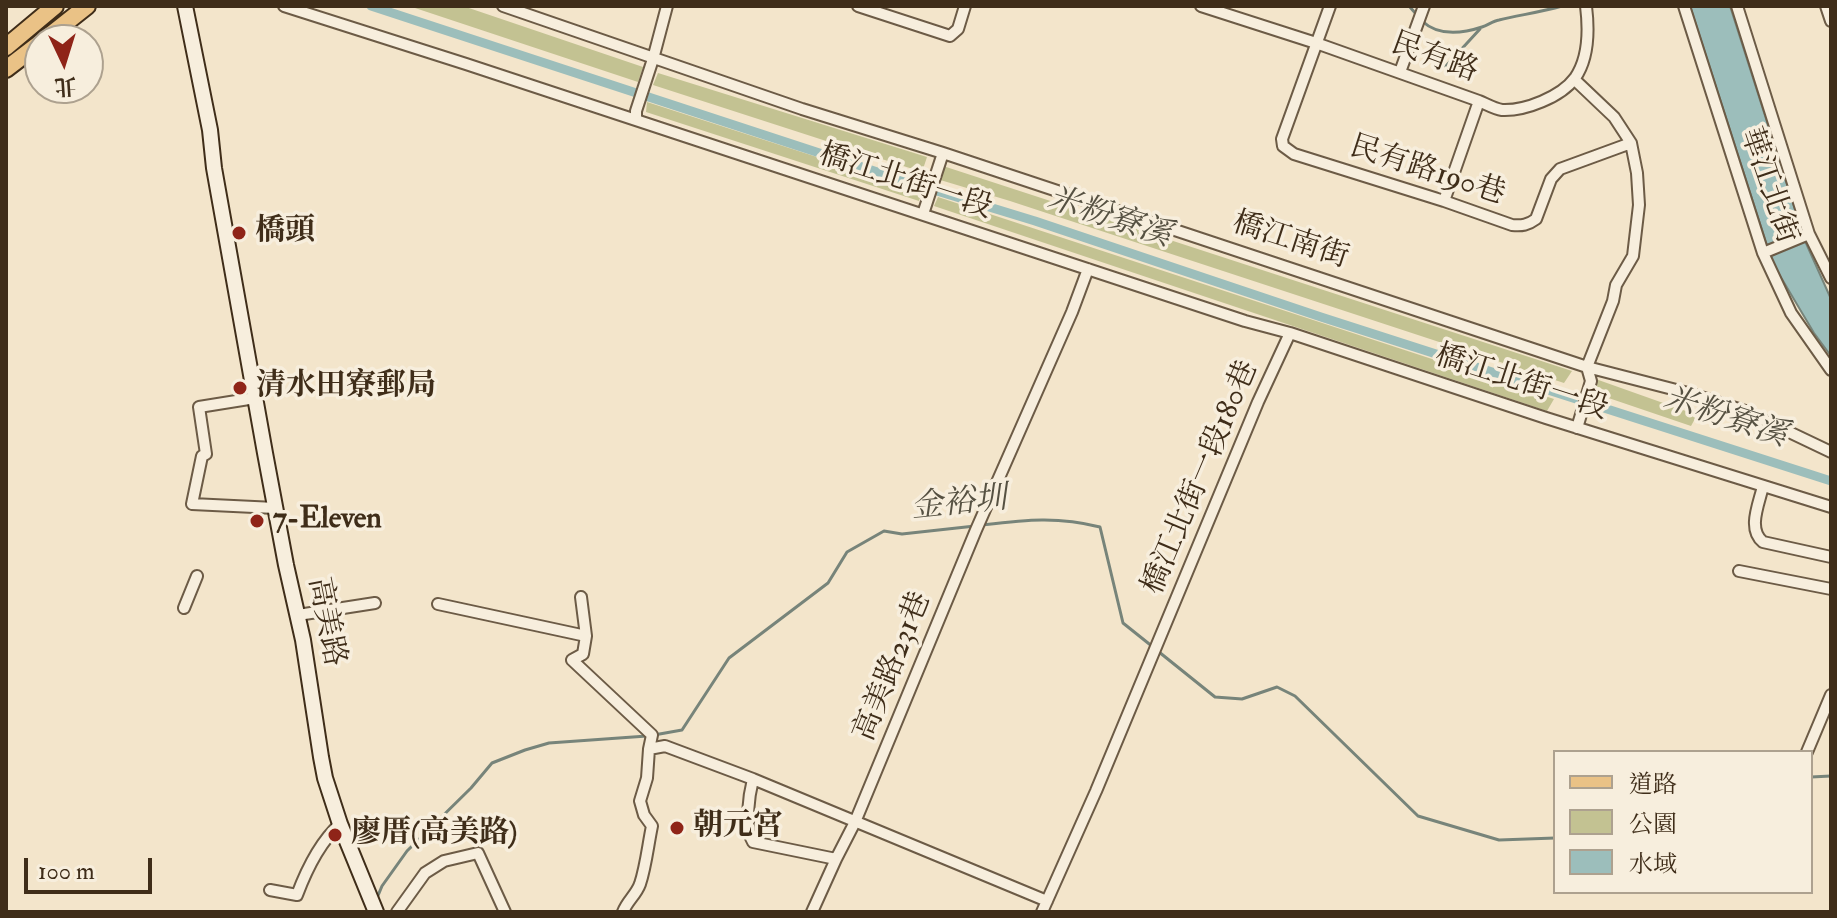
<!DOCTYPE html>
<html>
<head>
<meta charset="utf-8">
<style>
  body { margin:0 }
  #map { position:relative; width:1837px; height:918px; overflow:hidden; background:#f3e5cb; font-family:"IM FELL Double Pica","Noto Serif TC",serif }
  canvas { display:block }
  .frame { position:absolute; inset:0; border:8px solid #3f2d19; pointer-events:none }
  .legend { position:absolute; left:1553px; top:750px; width:260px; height:144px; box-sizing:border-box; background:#f7eedd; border:2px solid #ada18f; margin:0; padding:10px 14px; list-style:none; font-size:24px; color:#3f2d19 }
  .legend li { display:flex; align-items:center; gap:16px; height:40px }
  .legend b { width:40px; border:2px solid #ada18f }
  .north { position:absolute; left:24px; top:24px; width:80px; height:80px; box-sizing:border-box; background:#f7eedd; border:2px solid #ada18f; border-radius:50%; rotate:176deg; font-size:22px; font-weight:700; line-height:32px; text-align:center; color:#3f2d19 }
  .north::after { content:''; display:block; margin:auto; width:28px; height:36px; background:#8f2418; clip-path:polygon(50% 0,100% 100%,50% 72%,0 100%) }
  .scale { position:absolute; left:24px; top:858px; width:128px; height:36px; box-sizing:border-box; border:4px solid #3f2d19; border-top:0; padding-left:10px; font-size:24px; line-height:28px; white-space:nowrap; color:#3f2d19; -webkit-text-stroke:6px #f7eedd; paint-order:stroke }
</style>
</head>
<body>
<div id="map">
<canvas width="1837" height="918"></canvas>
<div class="frame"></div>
<ul class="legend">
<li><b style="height:10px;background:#eac286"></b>道路</li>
<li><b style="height:22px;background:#c3c292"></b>公園</li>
<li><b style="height:22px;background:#9cbebb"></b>水域</li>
</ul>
<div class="north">北</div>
<div class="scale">100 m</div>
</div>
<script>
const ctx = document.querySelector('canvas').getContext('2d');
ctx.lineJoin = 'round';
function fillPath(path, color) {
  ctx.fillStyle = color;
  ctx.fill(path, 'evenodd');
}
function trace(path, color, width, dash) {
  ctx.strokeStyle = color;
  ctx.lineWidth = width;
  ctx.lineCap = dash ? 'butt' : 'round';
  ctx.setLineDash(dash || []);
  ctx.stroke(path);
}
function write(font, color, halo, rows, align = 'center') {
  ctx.font = font + ' "IM FELL Double Pica","Noto Serif TC",serif';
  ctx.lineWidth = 7;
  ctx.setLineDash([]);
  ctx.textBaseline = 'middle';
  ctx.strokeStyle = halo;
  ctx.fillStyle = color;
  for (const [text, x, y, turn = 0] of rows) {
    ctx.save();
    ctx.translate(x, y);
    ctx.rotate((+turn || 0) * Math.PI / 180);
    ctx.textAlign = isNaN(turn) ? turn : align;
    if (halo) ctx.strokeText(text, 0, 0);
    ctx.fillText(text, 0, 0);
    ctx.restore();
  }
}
fillPath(new Path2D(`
  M409,6H463L643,67L638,82Z
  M658,73L927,157L922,172L653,85Z
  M647,102L922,191L919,201L646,112Z
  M940,165L1572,371L1564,383L1010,201L937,179Z
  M938,197L1554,399L1547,411L934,206Z
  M1590,377L1697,415L1691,426L1585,390Z`), '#c3c292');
const water = new Path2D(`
  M1690,6H1730L1805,241L1831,299V356L1814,333L1773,264Z`);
fillPath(water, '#9cbebb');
trace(water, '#77847a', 2);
trace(new Path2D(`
  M1409,6L1417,15
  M1422,21C1438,36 1461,34 1482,27C1488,25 1493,21 1499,20C1520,15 1541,12 1562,6
  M1445,67L1480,29
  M982,525C1025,520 1057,516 1100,527L1123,623L1153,647
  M1159,652L1215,697L1242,699L1277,687L1295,696L1418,816L1499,840L1555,838
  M654,735L682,730L729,658L828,583L847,552L884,531L902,534L975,526
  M1811,777L1831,776
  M377,898L382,886L407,851L471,788L492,763L525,750L549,743L647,736`), '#77847a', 3);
trace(new Path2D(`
  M371,6L914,184L1035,221L1321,317L1831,481`), '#9cbebb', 9);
const street = new Path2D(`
  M284,6L466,64L1245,321L1290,333L1546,418L1831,507
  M503,6L802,109L943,153L1587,367L1688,393L1745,411L1831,452
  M858,6L950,36L958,29L965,6
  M1201,6L1316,43L1479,101C1486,104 1495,109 1502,110C1525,111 1561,97 1575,78C1589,58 1589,30 1586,6
  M1330,6L1282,139L1283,146L1294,154L1444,201L1512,225C1522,226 1528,225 1536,219L1551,179L1560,169L1631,143
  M1684,6L1763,253L1791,313L1831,370
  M1737,6L1809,234L1831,278
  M1826,6L1831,21
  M1400,72L1424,6
  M1574,79L1614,117L1631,143L1637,173L1639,205L1633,256L1616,285L1613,301L1587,367L1591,381L1577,428
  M636,120V111L653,59L667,6
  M1444,201L1479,101
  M923,214L943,153
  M1763,253L1809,234
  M255,398L199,407L206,454L202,456L192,504L275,508
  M1763,486C1759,504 1747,529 1763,542L1831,557
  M1739,571L1831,589
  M581,597L586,636L583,654L572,660L652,735L649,749L647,778L640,801L644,815L652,826C648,845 646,866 640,884C636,895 627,901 623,912
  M438,604L586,636
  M184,608L197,576
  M298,615L375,603
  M649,749L665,746L753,779L1047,901
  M1807,752L1831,695
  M753,779C749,795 744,828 753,842L836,859
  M270,890L297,895C306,871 321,841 340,824
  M397,912L425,873L444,861L478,853L505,912
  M812,912L836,859L855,822L976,530L1072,312L1088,269
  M1042,912L1096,791L1258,402L1290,333`);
const secondary = new Path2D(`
  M185,6L210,130L214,168L265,453L286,565L303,640L321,757L325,778L340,824L376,912`);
const primary = new Path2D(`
  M44,40L87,6
  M6,47L55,6
  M6,69L40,43`);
trace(street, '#6c5b46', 14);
trace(secondary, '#3f2d19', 18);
trace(primary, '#3f2d19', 20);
trace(street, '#f7eedd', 10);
trace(secondary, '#f7eedd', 14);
trace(primary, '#eac286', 16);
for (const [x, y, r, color] of [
  [239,233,8,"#8f2418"],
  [240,388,8,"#8f2418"],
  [257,521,8,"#8f2418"],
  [677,828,8,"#8f2418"],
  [335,835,8,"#8f2418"]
]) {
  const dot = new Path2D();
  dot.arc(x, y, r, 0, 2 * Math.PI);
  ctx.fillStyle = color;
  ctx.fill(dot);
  trace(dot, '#f7eedd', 3);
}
write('30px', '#3f2d19', '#f7eedd', [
  ["民有路",1434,59,20],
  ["民有路190巷",1427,172,18],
  ["橋江北街一段",905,183,18],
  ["華江北街",1767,186,71],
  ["橋江南街",1290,242,18],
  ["橋江北街一段",1521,384,18],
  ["橋江北街一段180巷",1202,478,-67],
  ["高美路",325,622,79],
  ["高美路231巷",894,667,-68]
]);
write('bold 30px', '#3f2d19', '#f7eedd', [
  ["橋頭",255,233],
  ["清水田寮郵局",256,388],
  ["7-Eleven",273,521],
  ["朝元宮",693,828],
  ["廖厝(高美路)",351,835]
], 'left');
write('italic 32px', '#565142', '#f7eedd', [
  ["米粉寮溪",1109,219,18],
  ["米粉寮溪",1725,419,18],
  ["金裕圳",959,505,-6]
]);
</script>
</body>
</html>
